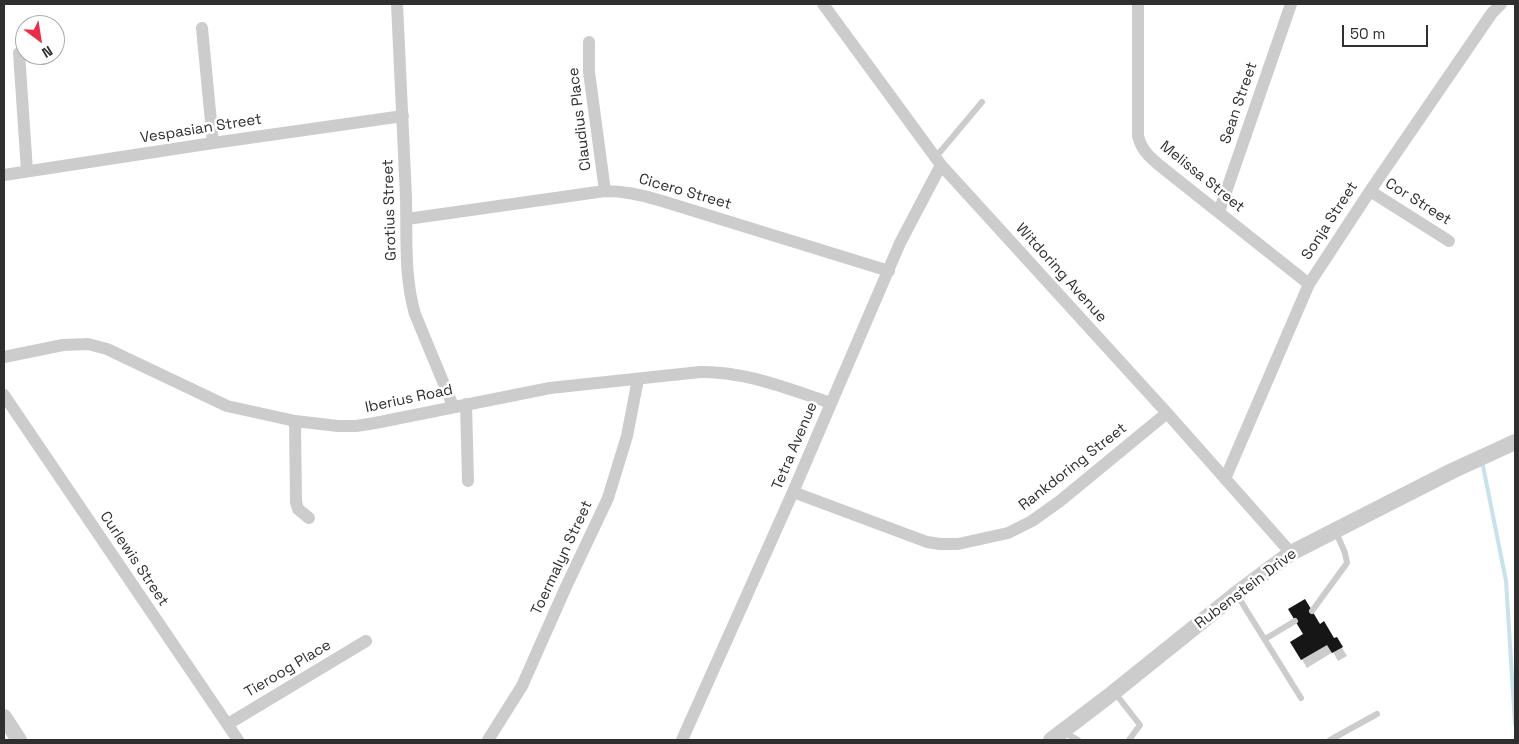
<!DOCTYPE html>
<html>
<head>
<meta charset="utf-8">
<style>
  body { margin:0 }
  #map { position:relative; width:1519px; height:744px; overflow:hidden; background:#fff; font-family:"Space Grotesk",sans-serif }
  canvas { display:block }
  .frame { position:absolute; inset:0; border:5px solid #2f2f2f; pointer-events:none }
  .north { position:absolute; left:15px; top:15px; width:50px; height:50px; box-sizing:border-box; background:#fff; border:1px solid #acacac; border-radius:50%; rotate:149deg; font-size:14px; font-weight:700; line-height:20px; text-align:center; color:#2f2f2f }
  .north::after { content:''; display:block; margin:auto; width:18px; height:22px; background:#ec2c49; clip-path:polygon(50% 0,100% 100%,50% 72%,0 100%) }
  .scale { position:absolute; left:1342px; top:25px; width:86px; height:22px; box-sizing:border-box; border:2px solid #2f2f2f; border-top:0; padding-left:6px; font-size:15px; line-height:18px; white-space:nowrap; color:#2f2f2f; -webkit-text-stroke:4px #fff; paint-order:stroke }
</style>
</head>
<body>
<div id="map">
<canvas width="1519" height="744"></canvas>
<div class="frame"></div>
<div class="north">N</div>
<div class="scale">50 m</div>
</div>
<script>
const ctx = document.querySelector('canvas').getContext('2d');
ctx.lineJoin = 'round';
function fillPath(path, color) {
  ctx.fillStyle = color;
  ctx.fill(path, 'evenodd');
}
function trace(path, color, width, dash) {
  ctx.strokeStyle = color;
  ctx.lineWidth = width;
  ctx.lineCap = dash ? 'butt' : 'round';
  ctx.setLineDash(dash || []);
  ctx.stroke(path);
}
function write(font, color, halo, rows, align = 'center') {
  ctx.font = font + ' "Space Grotesk",sans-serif';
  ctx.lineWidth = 5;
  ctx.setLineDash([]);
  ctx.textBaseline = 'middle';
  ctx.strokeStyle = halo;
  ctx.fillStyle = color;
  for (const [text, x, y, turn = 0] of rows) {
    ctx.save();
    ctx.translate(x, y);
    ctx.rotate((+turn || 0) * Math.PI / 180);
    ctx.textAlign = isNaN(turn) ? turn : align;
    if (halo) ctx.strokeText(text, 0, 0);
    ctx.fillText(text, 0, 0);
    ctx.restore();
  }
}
fillPath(new Path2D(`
  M1319,626L1334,640L1336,638L1347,656L1338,661L1333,652L1307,668L1292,643Z`), '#0003');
trace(new Path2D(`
  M1482,461L1506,581L1515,724`), '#c8e2ed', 4);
fillPath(new Path2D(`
  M1305,599L1320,624L1324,621L1334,638L1337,637L1343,647L1332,653L1327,645L1301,660L1290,642L1303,634L1288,609Z`), '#161616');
trace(new Path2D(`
  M935,158L982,102
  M1237,595L1301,698
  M1312,611L1347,563L1345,553L1336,532
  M1265,639L1295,621
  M1115,693L1140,725L1129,740
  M1063,732L1078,740
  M1330,740L1377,714`), '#ccc', 6);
trace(new Path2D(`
  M397,4C400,68 403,133 406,197C407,236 404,277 415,314L453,406
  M823,4L941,165L1167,413L1291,553
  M1138,4V136C1142,152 1152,159 1164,169L1309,284
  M202,28L213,143
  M589,42V72L605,191
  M19,53L27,171
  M4,175L213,143L403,116
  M1370,191L1449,241
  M1219,212L1291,4
  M407,219L605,191C626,191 643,195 662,201L889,271
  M4,357L63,345L88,344L107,349L227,406L295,421L338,426H356L375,423L550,388L700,372C745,371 788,389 831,403
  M4,395L238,740
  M466,404L468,481
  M295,421L296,502L298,509L309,518
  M1225,479L1309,284L1370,191L1492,13L1501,4
  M793,492L927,542L940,544H958L1008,533L1032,521L1060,501L1167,413
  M228,724L366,641
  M488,740L522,686L565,589L608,498L627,436L638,379
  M682,740L793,492L900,243L941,165`), '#ccc', 12);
trace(new Path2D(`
  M4,717L19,740
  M1051,740L1114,692L1236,594L1291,553L1452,471L1515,442`), '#ccc', 16);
write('15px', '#2f2f2f', '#fff', [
  ["Sean Street",1239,103,-71],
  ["Claudius Place",580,119,-97],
  ["Vespasian Street",201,129,-9],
  ["Melissa Street",1202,177,39],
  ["Cicero Street",685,192,16],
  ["Cor Street",1418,202,32],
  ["Grotius Street",390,210,-92],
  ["Sonja Street",1330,221,-57],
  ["Witdoring Avenue",1061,273,48],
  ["Iberius Road",409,399,-12],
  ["Tetra Avenue",795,446,-67],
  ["Rankdoring Street",1073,467,-38],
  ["Toermalyn Street",562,558,-65],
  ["Curlewis Street",134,559,56],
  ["Rubenstein Drive",1246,589,-37],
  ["Tieroog Place",288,669,-31]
]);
</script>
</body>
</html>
